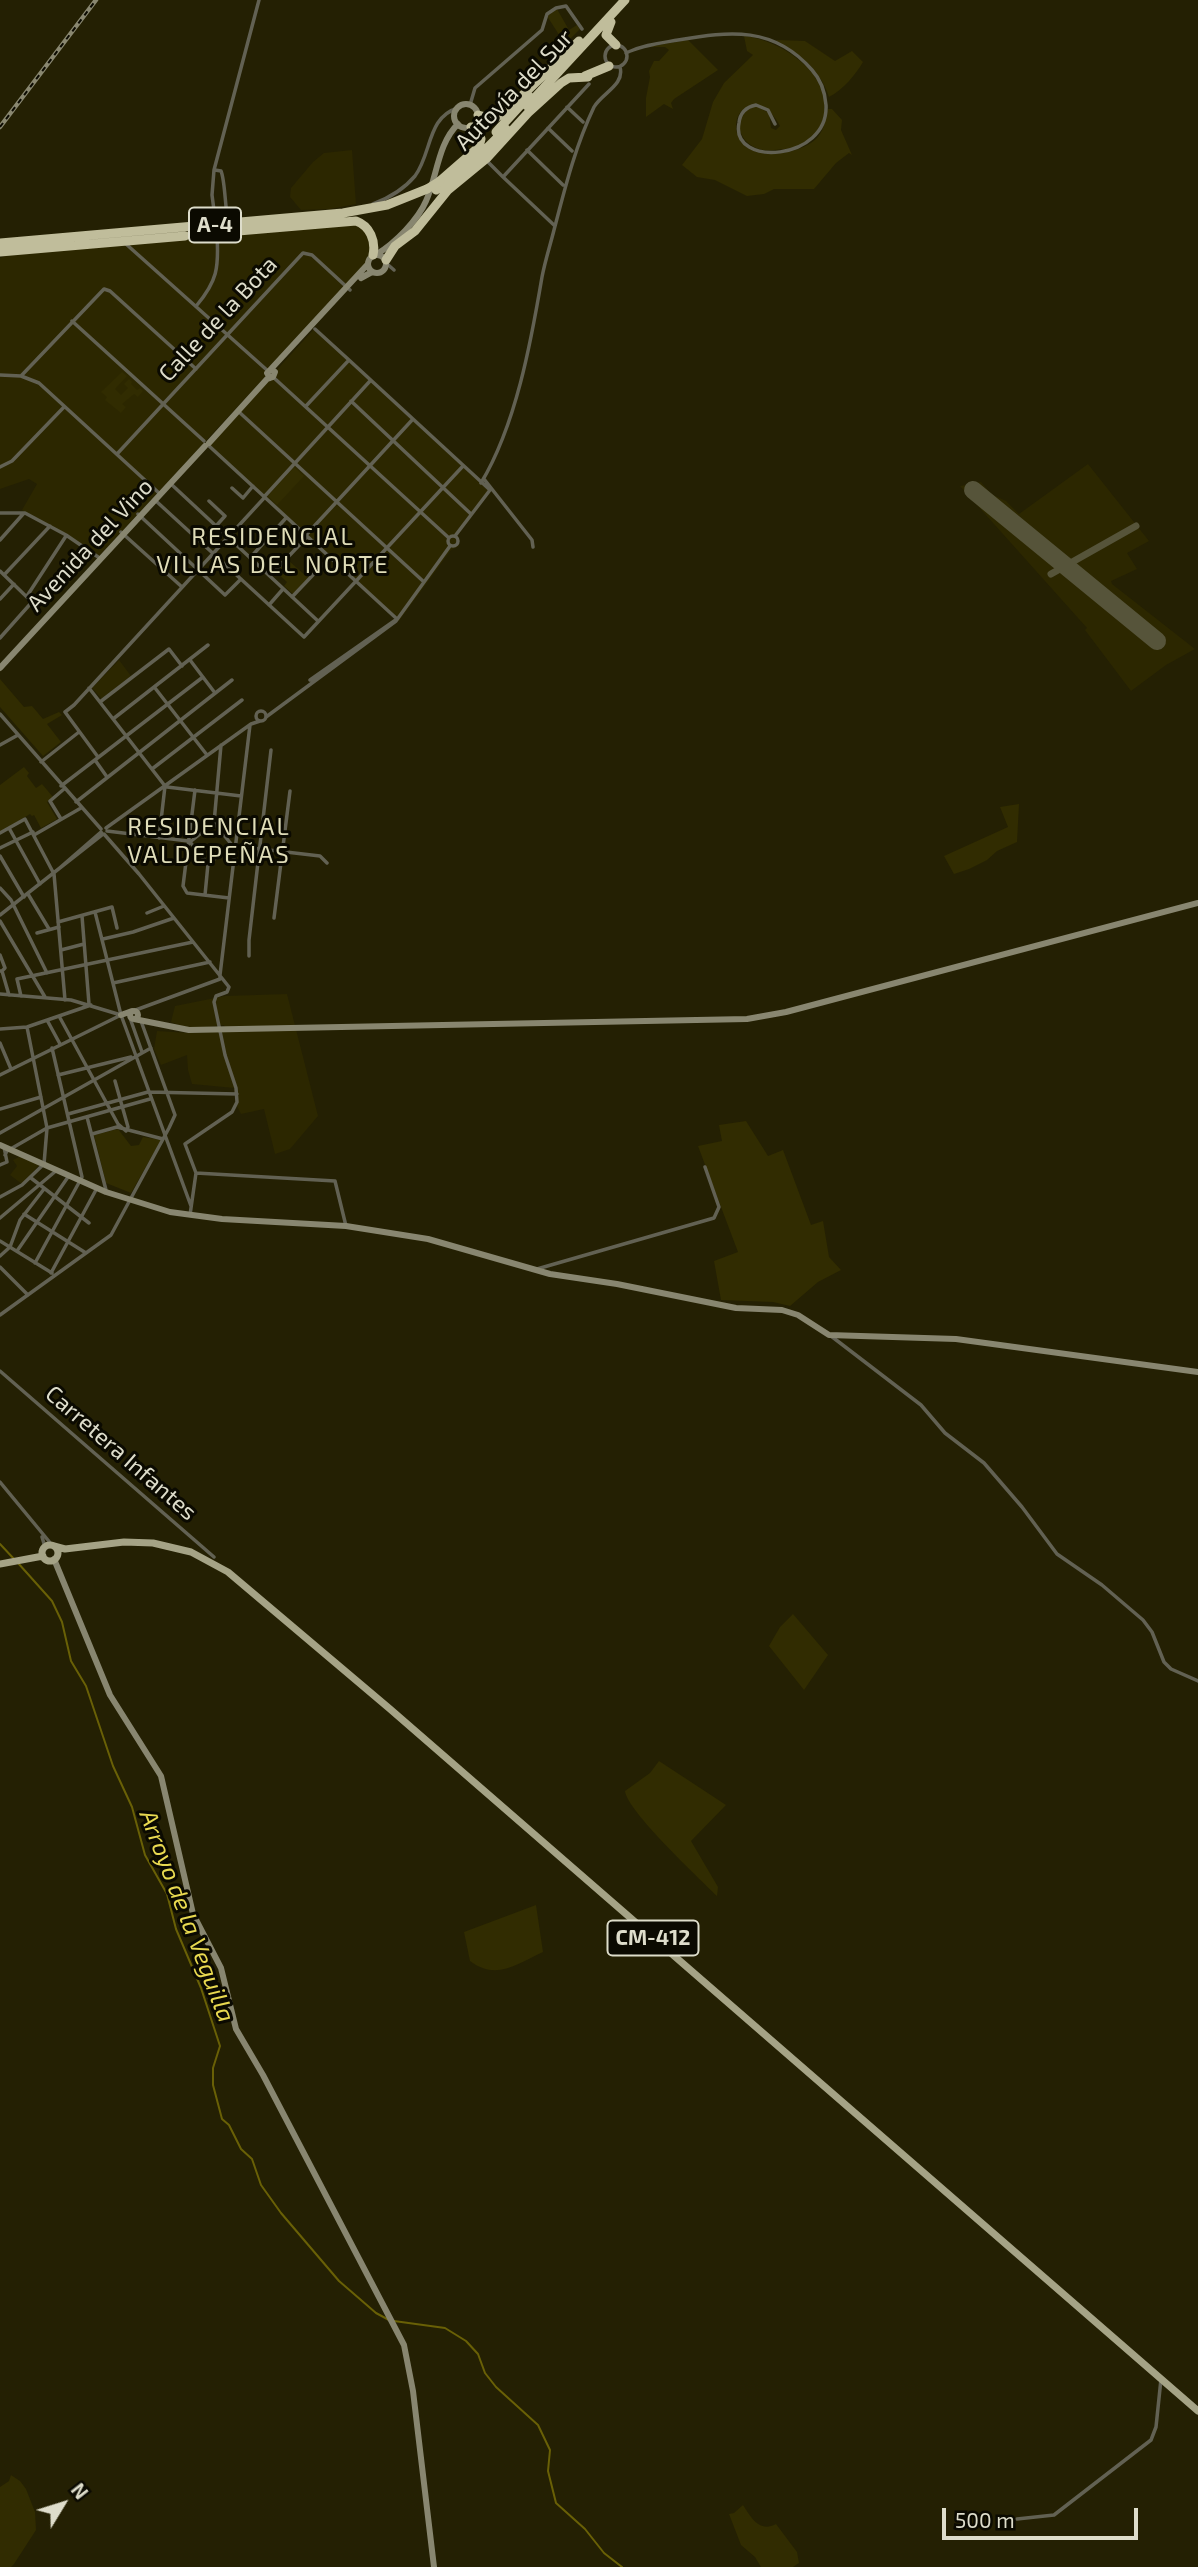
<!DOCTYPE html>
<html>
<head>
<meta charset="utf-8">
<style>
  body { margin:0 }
  #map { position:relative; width:1198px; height:2567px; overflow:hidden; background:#242003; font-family:"Exo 2",sans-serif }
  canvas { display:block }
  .north { position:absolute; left:28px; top:2469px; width:70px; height:70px; -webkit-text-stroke:5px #0b0a01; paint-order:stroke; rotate:52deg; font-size:19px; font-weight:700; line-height:28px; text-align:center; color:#deddcb }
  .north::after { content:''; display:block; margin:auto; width:24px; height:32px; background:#deddcb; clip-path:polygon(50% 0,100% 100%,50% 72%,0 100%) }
  .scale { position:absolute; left:942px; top:2508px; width:196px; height:32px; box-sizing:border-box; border:4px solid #deddcb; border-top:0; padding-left:9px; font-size:21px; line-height:24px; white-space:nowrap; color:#deddcb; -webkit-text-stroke:5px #0b0a01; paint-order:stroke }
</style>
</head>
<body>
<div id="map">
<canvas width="1198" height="2567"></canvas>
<div class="north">N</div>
<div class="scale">500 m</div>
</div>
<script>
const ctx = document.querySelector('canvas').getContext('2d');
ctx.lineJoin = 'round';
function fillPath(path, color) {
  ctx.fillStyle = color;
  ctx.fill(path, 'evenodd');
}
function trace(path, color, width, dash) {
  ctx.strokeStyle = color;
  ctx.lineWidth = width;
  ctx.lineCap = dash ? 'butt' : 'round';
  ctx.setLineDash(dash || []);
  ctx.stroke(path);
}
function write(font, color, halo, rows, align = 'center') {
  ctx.font = font + ' "Exo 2",sans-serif';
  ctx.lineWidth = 6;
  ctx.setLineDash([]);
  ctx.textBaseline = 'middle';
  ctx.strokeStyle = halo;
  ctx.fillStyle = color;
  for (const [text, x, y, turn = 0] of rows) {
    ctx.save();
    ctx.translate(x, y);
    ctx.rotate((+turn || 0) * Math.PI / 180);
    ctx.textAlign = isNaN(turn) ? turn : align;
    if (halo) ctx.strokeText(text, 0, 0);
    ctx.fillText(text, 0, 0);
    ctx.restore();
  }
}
fillPath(new Path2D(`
  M352,150L356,204L330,209L301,210L290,197L291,188L313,162L324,153Z
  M345,221L367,227L373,255L265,377L98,557L22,510L37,484L29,479L0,489V258L16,252Z
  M315,328L492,490L458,535L459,546L451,550L399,621L208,445Z
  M1088,464L1149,541L1127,553L1137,569L1111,581L1112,584L1195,649L1166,665L1131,691L1085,630L1087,628L960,486L981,482L991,494L1006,501L1019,514Z
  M119,660L131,676L102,699L92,688Z
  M287,994L318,1116L290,1149L275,1154L264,1109L241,1114L236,1104L234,1088L192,1084L188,1070L187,1055L161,1065L154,1049L157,1031L190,1033L226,1031L224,1025L190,1029L171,1022L175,1006L225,996Z
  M23,1155L39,1165L22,1184L10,1175L17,1166L13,1160Z`), '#2c2700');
fillPath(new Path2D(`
  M557,9L569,30L577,25L580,29L567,42L563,41L547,16Z
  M744,36C781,40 833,74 824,116C821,128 812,140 801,145C792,149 783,149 774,150C740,154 726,115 756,106L769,113L771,128L776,130L780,126C760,87 728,109 738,136C748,163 800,155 816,139C824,131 826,119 828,109H832L842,120L841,130L852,155L849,153L836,163L814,189H774L764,194L747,196L715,180L697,177L682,165L702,139L713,102L724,83L753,55L747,51Z
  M688,40L718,70L674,99L671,103L673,109L664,104L646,117V98L650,77L649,71L654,61H659L669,50L665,47H647Z
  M777,40L805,41L835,61L852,51L863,62C856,74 843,90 829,97C820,69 801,55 776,41Z
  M122,372L127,376L115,389L121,395L128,388L124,384L129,379L132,382L131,384L137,390L140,388L143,391L138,397L134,394L122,404L126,407L121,413L105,400L107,397L101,392Z
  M294,467L304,476L277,505L268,496Z
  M288,560L308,578L293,594L284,586L287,582L276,572Z
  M0,679L24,707L32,706L43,719L59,712L62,715L47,724L61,742L43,756L0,707Z
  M24,767L29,773L27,776L36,788L42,784L53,797L47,802L57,819L41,828L34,815L32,816L30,814L0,832V785Z
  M1019,804L1017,842L997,851L987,860L969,869L954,874L944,856L1008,827L1000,807Z
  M746,1121L768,1156L783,1150L811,1225L823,1221L829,1257L841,1270L818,1282L790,1306L773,1302L721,1300L714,1261L738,1252L698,1146L722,1141L719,1125Z
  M118,1129L131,1146L139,1145L143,1137L161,1140L131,1193L106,1183L94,1135Z
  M793,1614L828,1655L804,1690L769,1646L780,1627Z
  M659,1761L726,1805L691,1841L718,1887L717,1896C699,1878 627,1811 625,1791L650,1773Z
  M536,1905L543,1952C517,1964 496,1981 470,1961L464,1932Z
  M11,2475L20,2481L26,2489L35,2512L36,2530L14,2564L11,2567H0V2487L9,2481Z
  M743,2505C751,2517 759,2533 776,2524L797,2552L799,2563L793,2567H761L755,2557L741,2545L729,2514L734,2513Z`), '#312c01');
trace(new Path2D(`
  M0,1544L14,1559
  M18,1563L52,1601L62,1622L71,1661L86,1686L113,1766L132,1807L145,1855L167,1894L176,1929L201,1988L220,2046L213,2068V2085L222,2119L229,2125L241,2149L252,2159L261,2185L281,2213L339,2281L376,2313L389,2320
  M394,2321L445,2328L466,2341L478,2354L485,2373L496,2387L538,2425L550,2450L548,2471L556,2503L585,2529L604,2553L622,2567`), '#696006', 2);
trace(new Path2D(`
  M1051,574L1136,526`), '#56543a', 7);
trace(new Path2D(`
  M973,490L1157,641`), '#56543a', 18);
trace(new Path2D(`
  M605 56a11 11 0 1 1 22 0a11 11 0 1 1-22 0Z
  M626,53C643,45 661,43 678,40C730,31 774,26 812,70C821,80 825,91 826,105C829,161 730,168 739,123C740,113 746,107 756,105L768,110L775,124
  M470,105L475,88L542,30L547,14L556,8L566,6L582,29
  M567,107L583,122
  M548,128L572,151
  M527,150L563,185
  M488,162L503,177
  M215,170L221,171C225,180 225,207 228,221
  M373,204C389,198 404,189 415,176C432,153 427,117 458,108
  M215,218L212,195L214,170L259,0
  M555,226L503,177L589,84
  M126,244L268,371
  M386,263L394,270
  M197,305C217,281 219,268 217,236
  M72,321L204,441
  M315,329L349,360
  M0,375L21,376L39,383L159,493
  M21,376L104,289L110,291L196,369
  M273,377L449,538
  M351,401L471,514
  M306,406L349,360L490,490L455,536
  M238,411L424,582
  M208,445L397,619
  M117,454L303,253L312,255L350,290
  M0,467L12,461L64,407
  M484,479L532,540L533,547
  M481,483C516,425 531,342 542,277C545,261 550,246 554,230C565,188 575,147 594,107C602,93 625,85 620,67
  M171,484L318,621
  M232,488L243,498L253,486
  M264,497L370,381
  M156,501L304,637L463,466
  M209,501L225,516L216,526
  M0,513H25L66,535L101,559
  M138,514L225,595L241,579
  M121,532L182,587
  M306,535L413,419
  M448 541a5 5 0 1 1 10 0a5 5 0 1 1-10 0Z
  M0,540L24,513
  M250,558L286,518
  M0,571L32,602L0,638
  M4,575L50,526
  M270,576L307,537
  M27,596L66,536
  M292,597L329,558
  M0,599L14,584
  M269,605L283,589
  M190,660L215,693
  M310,680L397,619
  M89,688L165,786
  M155,688L207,755
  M100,702L169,649L182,666
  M256 716a5 5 0 1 1 10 0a5 5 0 1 1-10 0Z
  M0,714L101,829
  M266,717L396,621L450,546
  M113,719L208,645
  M0,745L18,735
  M98,757L65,712L74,705L265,497
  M95,760L107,777
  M41,762L79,732
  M152,769L242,700
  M61,786L203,677
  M167,787L241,796
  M195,790L183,886L187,893L229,898
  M76,802L232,680
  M61,819L50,801L64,789
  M214,823L232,845L208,864L190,842Z
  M214,823L221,745
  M9,828L40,884
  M106,828L251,724L260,721
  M107,831L188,841
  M0,833L25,819L54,874L65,1000
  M104,834L139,874L229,987L227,992L216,996L214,1002L225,1055L236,1088L237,1102L232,1112L185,1144L196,1173
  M34,835L81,808
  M159,838L165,786
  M235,846L320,856L327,863
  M0,848L33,832
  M0,856L24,897
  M55,872L101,832
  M0,888L11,900L47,973
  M28,894L49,929
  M205,895L208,864
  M95,912L121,1015L191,1206
  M147,913L164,906
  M0,915L103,834
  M82,916L89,1004
  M274,918L290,791
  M0,921L45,997
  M58,922L112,907L117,928
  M37,933L59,927
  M103,939L133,932L174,918
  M61,950L84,944
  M0,955L5,968L2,971
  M249,956V940L271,750
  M0,971H2L9,995
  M220,975L250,725
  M113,983L210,962
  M0,994L71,1000L121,1015
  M21,996L17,979L193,942
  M133,1011L220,979V975
  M59,1016L118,1124L126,1131
  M130,1018L142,1052
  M47,1020L60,1044
  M0,1029L27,1027L91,1005
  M0,1043L11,1069
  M0,1075L121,1015
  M58,1075L131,1057
  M115,1081L128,1127L126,1131
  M0,1109L41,1097
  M68,1114L148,1092L237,1094
  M87,1117L106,1190
  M0,1133L151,1048
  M92,1134L117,1127L163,1139
  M5,1155L7,1151L47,1128L150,1099
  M0,1165L7,1162L4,1147
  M31,1178L89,1223
  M0,1197L22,1185L44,1164L47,1128L27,1027
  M24,1214L86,1253
  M190,1215L196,1173L335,1181L346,1226
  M0,1218L57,1170
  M0,1241L52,1273
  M17,1251L68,1177
  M0,1256L10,1247L20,1220L44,1189
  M35,1263L82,1177L52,1048
  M0,1267L28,1295
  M537,1269L714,1218L719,1207L705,1167
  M51,1273L97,1188
  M0,1315L111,1235L169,1128L175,1115L141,1021
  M831,1336L921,1405L945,1433L984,1463L1022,1507L1057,1554L1102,1585L1143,1620L1152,1632L1164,1662L1171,1669L1198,1681
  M0,1371L214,1557
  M0,1482L52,1545
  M42,1537L45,1547
  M1017,2519L1054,2515L1151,2440L1156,2427L1161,2379`), '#626153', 3.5);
trace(new Path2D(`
  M454 116a12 12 0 1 1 24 0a12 12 0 1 1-24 0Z
  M377,254C395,243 418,220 426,201C437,177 438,143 458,124
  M368 264a9 9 0 1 1 18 0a9 9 0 1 1-18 0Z
  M361,278L372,272
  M271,369L367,265
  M209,443L267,379L273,377L275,372L271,369L267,373L270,378
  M0,668L205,446
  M130 1015a4 4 0 1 1 8 0a4 4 0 1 1-8 0Z
  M121,1015L132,1011
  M134,1019L189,1030L747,1019L786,1012L1198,903
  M0,1145L106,1192L170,1212L222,1219L346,1226L428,1239L550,1274L617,1284L736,1308L782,1310L798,1315L829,1335L956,1339L1198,1372
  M54,1559L110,1695L161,1776L193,1914L221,1968L236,2029L263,2075L404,2345L413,2391L434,2567`), '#888670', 6);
trace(new Path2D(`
  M42 1553a8 8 0 1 1 16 0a8 8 0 1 1-16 0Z
  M54,1546L65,1549L124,1542L153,1543L191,1552L228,1572L390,1709L1198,2411
  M0,1564L43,1556`), '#a5a386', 7);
trace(new Path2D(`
  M611,22L606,35L616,45
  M585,76L609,66
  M527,106L625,0
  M478,115L494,119L506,111L579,41
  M496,132L529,96
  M440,181L479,147L481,139L479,132L471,127
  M436,190L467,168L506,129
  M191,235L356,221C370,226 376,241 373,255
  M0,243L343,213L387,205L427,189
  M0,252L185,236
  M386,260L395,246L415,231L448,190L487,158L528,113L561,83L569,78L588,77`), '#c0bd9b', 9);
const rail = new Path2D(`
  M0,127L96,0`);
trace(rail, '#898770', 4.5);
trace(rail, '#0b0a01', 2, [5]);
trace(new Path2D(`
  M215,218L217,236`), '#626153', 3.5);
trace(new Path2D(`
  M427,189L440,181`), '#c0bd9b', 9);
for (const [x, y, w] of [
  [215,225,52],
  [653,1938,91]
]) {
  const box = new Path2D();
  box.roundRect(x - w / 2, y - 17.5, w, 35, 5);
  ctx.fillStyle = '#0b0a01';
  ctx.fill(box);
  trace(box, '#deddcb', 2);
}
write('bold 21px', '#deddcb', null, [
  ["A-4",215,225],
  ["CM-412",653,1938]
]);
write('23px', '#deddcb', '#0b0a01', [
  ["Autovía del Sur",514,90,-46],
  ["Calle de la Bota",218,319,-47],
  ["Avenida del Vino",90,545,-47],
  ["Carretera Infantes",121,1453,41]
]);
ctx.letterSpacing = '2px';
write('24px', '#e0ddb9', '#0b0a01', [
  ["RESIDENCIAL",273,537],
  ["VILLAS DEL NORTE",273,565],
  ["RESIDENCIAL",209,827],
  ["VALDEPEÑAS",209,855]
]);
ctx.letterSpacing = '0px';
write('italic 24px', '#e8d950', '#0b0a01', [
  ["Arroyo de la Veguilla",187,1916,69]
]);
</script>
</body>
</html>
